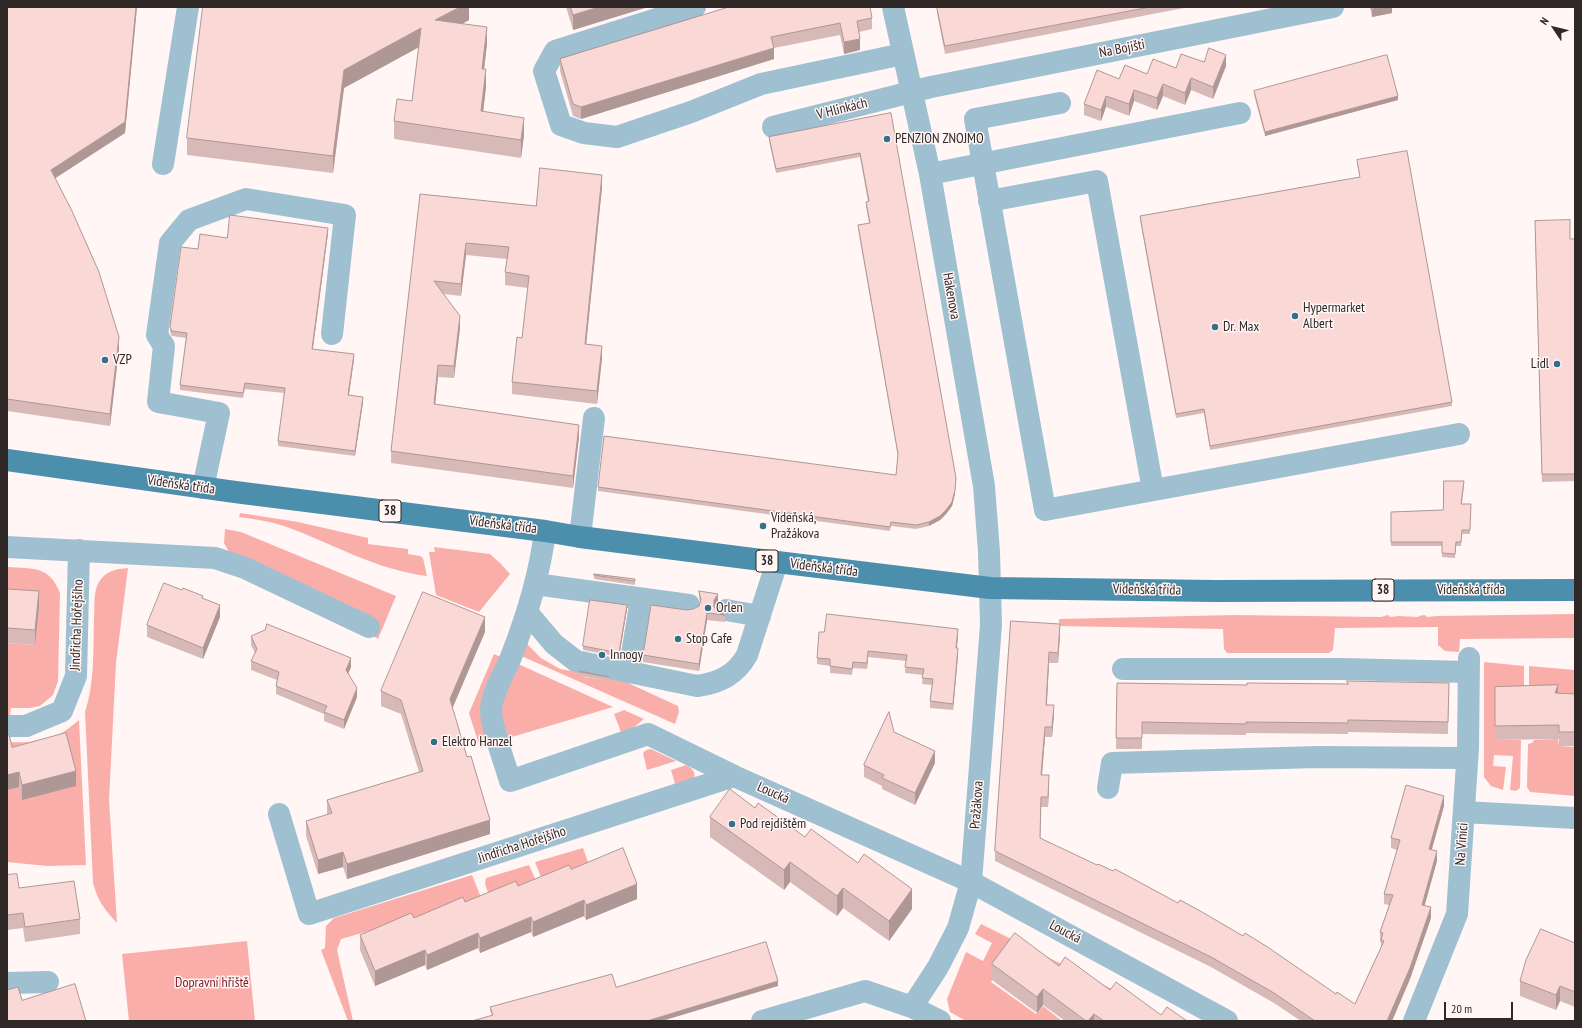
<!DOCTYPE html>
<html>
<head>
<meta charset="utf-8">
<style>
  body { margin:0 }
  #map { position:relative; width:1582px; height:1028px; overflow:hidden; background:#fff6f5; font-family:"PT Sans Narrow",sans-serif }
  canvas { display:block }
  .frame { position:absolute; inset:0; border:8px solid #302827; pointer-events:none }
  .north { position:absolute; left:1534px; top:8px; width:40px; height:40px; -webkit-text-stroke:3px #fff6f5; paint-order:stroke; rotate:305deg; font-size:11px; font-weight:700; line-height:16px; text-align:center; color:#302827 }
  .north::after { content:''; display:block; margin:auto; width:14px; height:18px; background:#302827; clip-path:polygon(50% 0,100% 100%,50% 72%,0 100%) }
  .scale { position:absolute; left:1444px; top:1002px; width:69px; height:18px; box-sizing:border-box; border:2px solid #302827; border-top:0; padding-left:5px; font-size:12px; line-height:14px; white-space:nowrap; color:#302827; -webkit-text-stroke:3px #fff6f5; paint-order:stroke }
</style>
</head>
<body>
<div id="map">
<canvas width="1582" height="1028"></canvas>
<div class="frame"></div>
<div class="north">N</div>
<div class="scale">20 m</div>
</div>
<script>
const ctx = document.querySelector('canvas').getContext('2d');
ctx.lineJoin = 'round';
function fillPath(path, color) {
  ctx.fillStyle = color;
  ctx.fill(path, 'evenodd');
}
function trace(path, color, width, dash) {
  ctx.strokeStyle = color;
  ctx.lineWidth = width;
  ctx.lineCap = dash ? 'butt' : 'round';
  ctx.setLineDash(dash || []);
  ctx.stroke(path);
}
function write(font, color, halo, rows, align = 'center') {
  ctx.font = font + ' "PT Sans Narrow",sans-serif';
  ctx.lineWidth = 3;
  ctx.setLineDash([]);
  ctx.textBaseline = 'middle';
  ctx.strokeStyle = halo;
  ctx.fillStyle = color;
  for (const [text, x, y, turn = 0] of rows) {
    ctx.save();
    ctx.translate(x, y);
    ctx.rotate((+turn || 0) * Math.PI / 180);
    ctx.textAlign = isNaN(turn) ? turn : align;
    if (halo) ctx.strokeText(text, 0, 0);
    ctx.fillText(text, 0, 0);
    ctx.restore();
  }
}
fillPath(new Path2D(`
  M240,513L298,522L368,538V544L408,549V554L420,556L423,558L427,576C376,570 332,543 284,526C269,521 254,519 239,517Z
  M225,529L241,532L396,596L378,639L229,552L224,543Z
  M434,547L490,554L500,563L510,574L479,612L436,595L429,552H435Z
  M7,567C33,569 49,565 60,593L58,681L53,695L40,706L30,708H11L10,715H7V643L35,645L7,604Z
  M128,568L116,663L109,800L117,923C104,909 98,901 93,883L85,712C95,682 93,649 94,618C95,607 93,591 99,582C106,571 115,569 128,568Z
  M1575,614V638L1460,639L1459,652L1445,651L1438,645V627L1335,628L1333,650L1329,653H1227L1224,649L1223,629L1059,626V619L1234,615L1381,617L1388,615L1390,617L1399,616L1418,617L1419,616L1425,615L1427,617L1437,616Z
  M527,644L541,658L560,669L584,673L583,677L606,680L608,676L615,677L678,706L679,712L675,724L519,655Z
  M494,654L503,658L491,744L480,748L469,713Z
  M1484,662L1524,666V701L1495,740H1521L1520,788L1516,791L1510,790L1513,756L1494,755L1493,766L1506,767L1503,790L1491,786L1484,777Z
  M516,663L613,707L505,739L498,712Z
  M1529,666L1575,670V708L1529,701Z
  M624,710L644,719L628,732H621L614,714Z
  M79,720L86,865L47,866L7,862V742C39,743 54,742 79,720Z
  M1558,739L1559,746L1575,747V796L1530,792L1527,787L1528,744L1532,743L1534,740Z
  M651,749L653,750L676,761L647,770L643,753L646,750Z
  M686,765C693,768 696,773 694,780L675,784L671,770Z
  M583,848L593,876L546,890L535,862Z
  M529,865L541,892L472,902L341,939L337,950L353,1021H348L321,950L325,948L326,926L334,918L472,875L482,900L490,898L485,884L486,878Z
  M981,924L1116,991L1110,1008L1014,950L991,982L1036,1014L1043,1006L1062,1021H966L950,1012L947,999L966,952L983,961L992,943L975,934Z
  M247,941L255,1021H129L122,954Z`), '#faaeaa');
trace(new Path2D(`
  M695,7L555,51L544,71L561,125L584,133L617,137L691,112L761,84L903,54
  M893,7L930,174L984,486L989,552L991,625L971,882L958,928L938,967L912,1007
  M1060,103L975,119L1045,510L1459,434
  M773,127L931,87L1333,7
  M163,164L188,7
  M930,174L1240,113
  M989,201L1097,181L1153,490
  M203,488L219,413L158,402L164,346L157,335L170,243L189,220L246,199L345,215L332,334
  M545,531C540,574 527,616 511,657C505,672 491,694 491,710C491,727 505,763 510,781L648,734L734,776L971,882L1227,1021
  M580,537L594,418
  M7,547L215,558L245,568L369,627
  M535,584L689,605
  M726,610L760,616
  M527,612L554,644L576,661L697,686C719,683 736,675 747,655L777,562
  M1123,669H1341L1469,672
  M629,672L641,599
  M7,726H26L62,711L76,676L79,550
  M1108,788L1112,763L1317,757L1467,758
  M1464,812L1575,818
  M279,814L309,914L734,776
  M7,983L48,982
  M762,1021L865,991L912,1007L940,1021
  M1414,1021L1457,914L1468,748L1469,658`), '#9ec0d0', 22);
trace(new Path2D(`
  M7,460L235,492L545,531L580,537L777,562L990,588L1215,591L1575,590`), '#4b8fac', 22);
fillPath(new Path2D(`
  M7,7H137L125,133L55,178L119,349L110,426L7,411Z
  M469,7V20L462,24L487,44L484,69L486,87L483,112L524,135L521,158L394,139V121L412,101L419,47L344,88L333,173L187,155V138Z
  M566,7H648L573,30Z
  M937,7H1189L945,54L937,13Z
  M1370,7H1392V13L1372,17Z
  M872,18V29L859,32L860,50L844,54L840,35L774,48V59L581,119L573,116L560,71V59Z
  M1204,62L1226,66L1213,99L1191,90L1185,105L1163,96L1157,110L1134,101L1129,116L1106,107L1101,121L1084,115V104L1147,74Z
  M1254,91L1398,100L1265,136L1254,95Z
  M891,113L955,494L952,506L946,514L940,520L929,526L916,529L891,526L890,531L598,491V487L896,475L898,456L858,229V225L869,223L866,206V202H868L860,157L776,173L769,141V137Z
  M1357,160L1452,402V406L1210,450L1204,413L1176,418L1140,220V216L1360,177L1357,164Z
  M602,187L586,344L602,358L597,404L512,394V382L522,338L528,288L505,285V272L507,259L466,255L461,296L444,294L460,328L454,378L438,377L435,404L579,437L573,488L391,463V451L420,194L536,206Z
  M1535,229L1570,239H1575V481L1542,482Z
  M328,233L313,349L354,359L349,395L363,402L355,456L278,446V441L284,393L245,389L243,398L180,390V385L186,338L172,336L170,332V327L198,249L227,238Z
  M1464,485L1462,504H1471L1470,534H1462L1461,546H1456L1455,558L1442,557V546H1391V512L1443,510Z
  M594,574L635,579V585L594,579Z
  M7,589L39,607L35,645L7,643Z
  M699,591L718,601L714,607L718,612L725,615V622L707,620L699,671L643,662V655L693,609L699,606L700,602L699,598Z
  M203,599L220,617L203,659L147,637V625Z
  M627,609L619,657L583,650V646Z
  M1011,621L1060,635L1058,663H1049L1047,705L1054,715L1052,737H1045L1042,775L1049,785L1048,807H1041L1040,838L1355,1004L1381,947V943L1380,942V932L1389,905L1384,904V894L1397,850L1391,848V838L1444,806L1432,849L1437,861L1424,905L1431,918L1410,979L1392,1021H1301L1274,1003L1211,967L995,861V851Z
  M485,632L452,708L490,834L347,879L343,867L318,874L306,836V821L327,815V800L419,772L401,714L381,706V691Z
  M824,632L958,636L957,648L958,655L953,710L930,708V701L932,685L922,684L923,675L905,673L906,661L868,657L867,669L853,668L852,675L830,673V666L817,664V658Z
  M251,636L351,667L348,674L357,697L344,729L324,721V714L276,694V686L277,680L251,670V661L255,653L251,645Z
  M580,671L609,677V681L580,676Z
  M1347,681L1449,683L1448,734L1348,732V734L1246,733V735L1142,734V749H1116L1117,683L1247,685L1347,684Z
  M1495,687L1558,693L1575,694V746H1559V739L1495,740Z
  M894,732L935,763L915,805L882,789V786L864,777V765Z
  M7,735L12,747L76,786L22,800L19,787L7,790Z
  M755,808L805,837L912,909L889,941L843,908L837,916L790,882L784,890L710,837V817Z
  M571,869L637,899L586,920L584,916L533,937L531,932L480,953L478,948L427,970L425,965L375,986L360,950V935Z
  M7,875L19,888L80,919V934L25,942L23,928L7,930Z
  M1575,943V1007L1560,1001L1556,1010L1520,996V981Z
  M992,964L1059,966L1161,1015L1187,1021H1065L1043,1005L1037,1013L992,980Z
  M778,986L492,1015L490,1011V1007L616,987Z`), '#d7bab8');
fillPath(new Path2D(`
  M136,7H137L125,133L51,181V170Z
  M460,7H469V20L435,38V20Z
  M599,7H648L573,30V15Z
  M1383,7H1392V13L1372,17V9Z
  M487,27V44L482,86V69Z
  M421,28V46L344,88L333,173V156L344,70Z
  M860,39V50L844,54V42Z
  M774,48V59L581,119V107Z
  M1226,55V66L1213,99V87Z
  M486,69V87L481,129V111Z
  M1191,78V90L1185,105V93Z
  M1163,84V96L1157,110V98Z
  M1134,90V101L1129,116V104Z
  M1106,96V107L1101,121V110Z
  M1398,96V100L1265,136V132Z
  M524,118V135L521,158V140Z
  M602,175V187L585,356V344Z
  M328,228V233L312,354V349Z
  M466,243V255L461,296V284Z
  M460,316V328L454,378V366Z
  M119,337V349L110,426V414Z
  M602,346V358L597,404V391Z
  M354,354V359L348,400V395Z
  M438,365V377L434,416V404Z
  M363,397V402L355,456V451Z
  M579,425V437L573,488V476Z
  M956,478L955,494L952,506L946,514L940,520L929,526V522Z
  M39,591V607L35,645V630Z
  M718,594V601L714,607V600Z
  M220,605V617L203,659V648Z
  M627,605V609L619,657V653Z
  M707,613V620L699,671V664Z
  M485,617V632L450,714V699Z
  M1060,624V635L1058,663V653Z
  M958,629V636L956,654V648Z
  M958,648V655L953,710V704Z
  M868,651V657L867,669V663Z
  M1049,652V663L1046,715V705Z
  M351,658V667L346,679V670Z
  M1558,685V699L1555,693Z
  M357,688V697L344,729V720Z
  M1054,705V715L1052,737V727Z
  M1045,727V737L1041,785V775Z
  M935,751V763L915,805V793Z
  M76,771V786L22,800V785Z
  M19,772V787L7,790V775Z
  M1049,775V785L1048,807V797Z
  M1444,796V806L1429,859V849Z
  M1041,797V807L1040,849V838Z
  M490,820V834L347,879V864Z
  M1437,851V861L1422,915V905Z
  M343,852V867L318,874V860Z
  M790,862V882L784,890V870Z
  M637,884V899L586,920V905Z
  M843,888V908L837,916V896Z
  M912,889V909L889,941V921Z
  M584,900V916L533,937V922Z
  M1431,907V918L1410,979L1392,1021H1387Z
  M531,917V932L480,953V938Z
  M478,933V948L427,970V955Z
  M425,950V965L375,986V971Z
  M778,981V986L662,1021H647Z
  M1560,986V1001L1556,1010V995Z
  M1043,989V1005L1037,1013V997Z
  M1094,1014V1021H1088Z`), '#af9796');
const building = new Path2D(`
  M7,7H136L125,122L51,170L72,211L99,272L119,337L110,414L7,399Z
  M203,7H460L435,20L487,27L482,69H486L481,111L524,118L521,140L394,121L397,99L412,101L421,28L344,70L333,156L187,138Z
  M571,7H599L573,15Z
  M729,7H870L872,18L857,21L860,39L844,42L840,23L771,37L774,48L581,107L573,104L560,59Z
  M937,7H1150L945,46Z
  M1371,7H1383L1372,9Z
  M1209,48L1226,55L1213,87L1191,78L1185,93L1163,84L1157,98L1134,90L1129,104L1106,96L1101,110L1084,104L1097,70L1119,79L1125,65L1147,74L1153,59L1176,68L1181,54L1204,62Z
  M1387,55L1398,96L1265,132L1254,91Z
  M891,113L956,478L955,490L952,502L946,510L940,516L929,522L916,525L891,522L890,527L598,487L604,436L896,475L898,454L858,225L870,223L866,202L869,201L860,153L776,169L769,137Z
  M1407,151L1452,402L1210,446L1204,409L1176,414L1140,216L1360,177L1357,160Z
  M540,168L602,175L585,344L602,346L597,391L512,382L517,337L522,338L529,276L505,272L509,247L466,243L461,284L434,281L460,316L454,366L438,365L434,404L579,425L573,476L391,451L420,194L536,206Z
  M230,215L328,228L312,349L354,354L348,395L363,397L355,451L278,441L285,388L245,383L243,393L180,385L187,333L172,331L170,327L181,247L198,249L200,234L227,238Z
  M1570,220V239H1575V474H1542L1535,221Z
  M1444,481H1464L1461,504H1471L1470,530H1462L1461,542H1456L1455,554L1442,553V542H1391V512L1443,510Z
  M594,574L635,579V581L594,575Z
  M164,583L182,590L183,588L203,596L202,598L220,605L203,648L147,625Z
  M7,589L39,591L35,630L7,628Z
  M699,591L718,594L714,600V607L718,612L725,615L707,613L699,664L643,655L651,605L687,610L693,609L699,606L701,600Z
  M423,592L485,617L450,699L467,757L471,756L490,820L347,864L343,852L318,860L306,821L332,813L327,800L423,771L401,700L381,691Z
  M590,600L627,605L619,653L583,646Z
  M827,614L958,629L956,648H958L953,704L930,701L933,679L922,678L924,669L905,667L907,655L868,651L867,663L853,662L852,669L830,666V659L817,658L819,632H824Z
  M1011,621L1060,624L1058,653L1049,652L1046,705H1054L1052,727H1045L1041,775H1049L1048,797H1041L1040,838L1097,865L1098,864L1113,871L1115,869L1178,903L1180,900L1202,912L1243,936L1245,933L1266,946L1336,994L1337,992L1355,1004L1384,941L1381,940L1383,933L1380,932L1393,895L1384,894L1400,840L1391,838L1406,785L1444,796L1429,849L1437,851L1422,905L1431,907L1410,968L1387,1021H1315L1274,993L1211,957L995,851Z
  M267,624L351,658L346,670L357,688L344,720L324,712L327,706L276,686L279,672L251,661L257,649L251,636L265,630Z
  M580,671L609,677L580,672Z
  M1347,681L1449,683L1448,722L1348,720V723L1246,722V724L1142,722V738H1116L1117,683L1247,685V683L1348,684Z
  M1558,685L1555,693L1575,694V732H1559V725L1495,726V687Z
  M889,712L894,732L935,751L915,793L882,778L884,775L864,765Z
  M66,733L76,771L22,785L19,772L7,775V735L9,734L12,747Z
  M730,789L755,808L758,803L805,837L811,829L858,863L864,854L912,889L889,921L843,888L837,896L790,862L784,870L710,817Z
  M623,848L637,884L586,905L584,900L533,922L531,917L480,938L478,933L427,955L425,950L375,971L360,935L411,913L414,918L463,897L465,902L516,881L518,886L569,865L571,869Z
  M17,874L19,888L74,881L80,919L25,927L23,913L7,915V875Z
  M1541,929L1575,943V992L1560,986L1556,995L1520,981L1526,960Z
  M1015,933L1059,966L1065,957L1110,990L1116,982L1161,1015L1167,1007L1187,1021H1104L1094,1014L1088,1021H1086L1043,989L1037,997L992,964Z
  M766,942L778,981L647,1021H472L493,1015L490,1007L612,974L616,987Z
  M75,984L86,1021H7V990L18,987L22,1000Z`);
fillPath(building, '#fad8d6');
trace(building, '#af9796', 1);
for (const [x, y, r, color] of [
  [887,139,4,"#356f88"],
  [1295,316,4,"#356f88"],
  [1215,327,4,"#356f88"],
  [105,360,4,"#356f88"],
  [1557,364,4,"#356f88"],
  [763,526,4,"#356f88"],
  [708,608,4,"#356f88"],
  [678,639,4,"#356f88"],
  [602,655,4,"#356f88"],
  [434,742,4,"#356f88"],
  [732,824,4,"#356f88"]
]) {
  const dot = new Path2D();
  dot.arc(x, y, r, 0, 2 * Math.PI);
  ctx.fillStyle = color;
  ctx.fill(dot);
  trace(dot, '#fff6f5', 1.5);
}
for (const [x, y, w] of [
  [390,511,22],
  [767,561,22],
  [1383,590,22]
]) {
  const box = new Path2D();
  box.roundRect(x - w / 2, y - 11, w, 22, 3);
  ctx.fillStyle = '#fff6f5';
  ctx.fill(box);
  trace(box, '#302827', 1);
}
write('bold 13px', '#302827', null, [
  ["38",390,511],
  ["38",767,561],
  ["38",1383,590]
]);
write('14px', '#302827', '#fff6f5', [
  ["Na Bojišti",1122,49,-11],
  ["V Hlinkách",842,109,-14],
  ["Hakenova",951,296,80],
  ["Vídeňská třída",181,485,8],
  ["Vídeňská třída",503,525,7],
  ["Vídeňská třída",824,568,7],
  ["Vídeňská třída",1147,590,1],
  ["Vídeňská třída",1471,590],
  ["Jindřicha Hořejšího",77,625,-88],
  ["Loucká",773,793,24],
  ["Pražákova",977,805,-86],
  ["Na Vinici",1462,844,-86],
  ["Jindřicha Hořejšího",522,845,-18],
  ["Loucká",1065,932,28]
]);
write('14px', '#302827', '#fff6f5', [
  ["PENZION ZNOJMO",895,139],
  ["Hypermarket",1303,308],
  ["Albert",1303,324],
  ["Dr. Max",1223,327],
  ["VZP",113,360],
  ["Lidl",1549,364,"right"],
  ["Vídeňská,",771,518],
  ["Pražákova",771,534],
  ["Orlen",716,608],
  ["Stop Cafe",686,639],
  ["Innogy",610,655],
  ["Elektro Hanzel",442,742],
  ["Pod rejdištěm",740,824]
], 'left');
write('14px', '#7e2227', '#fff6f5', [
  ["Dopravní hřiště",212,983]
]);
</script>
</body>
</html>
